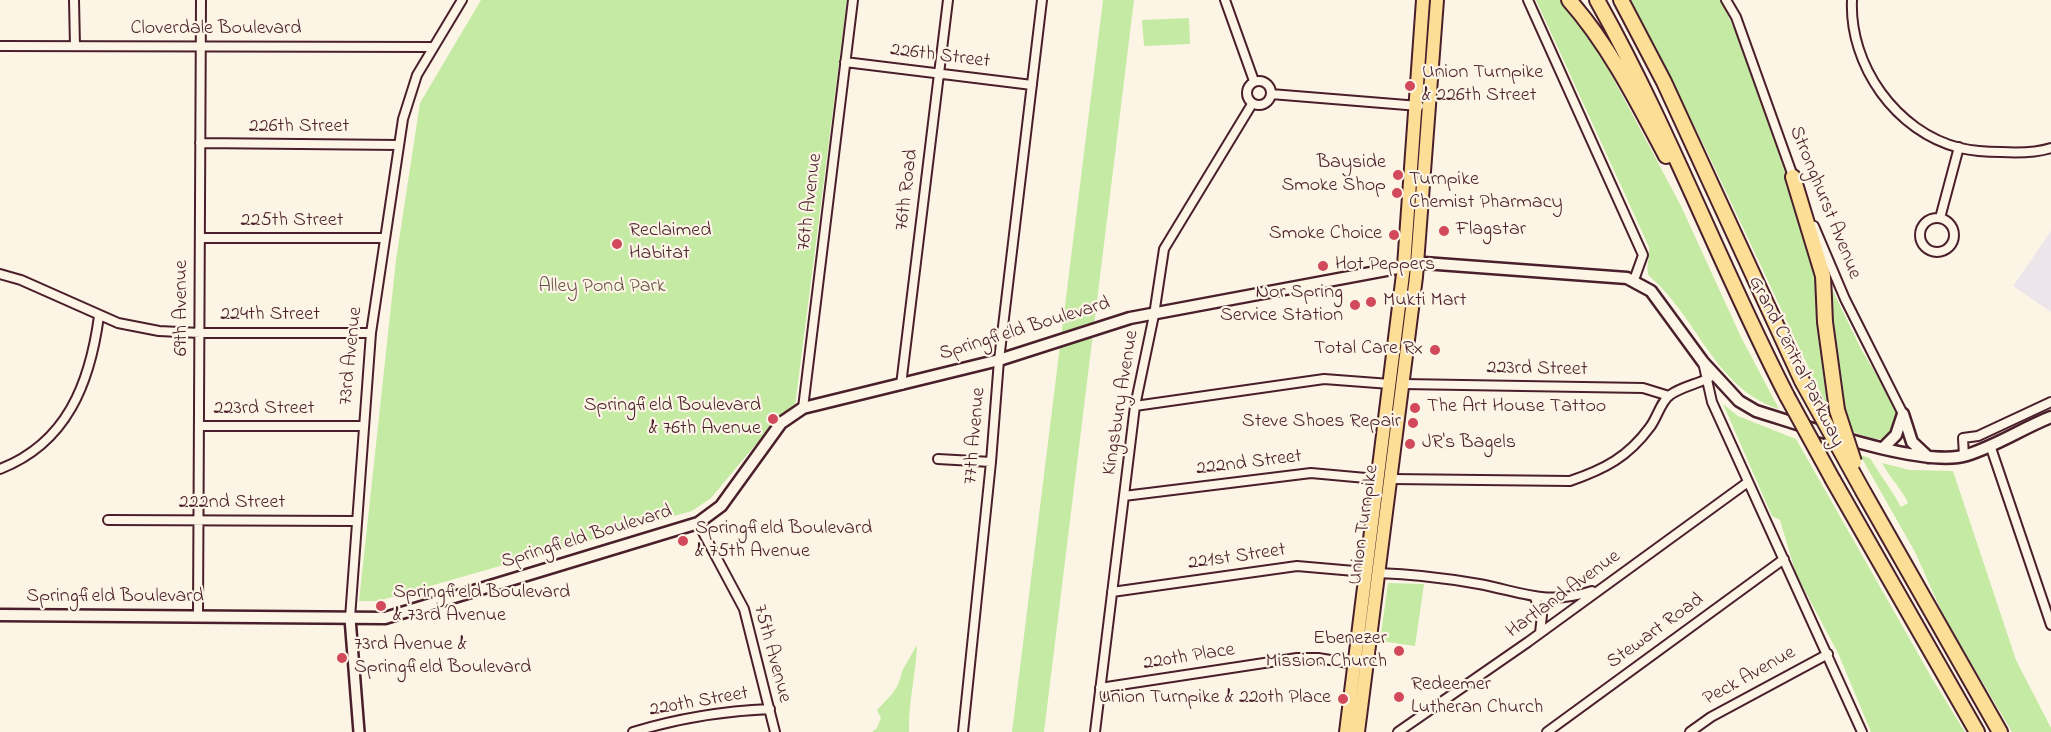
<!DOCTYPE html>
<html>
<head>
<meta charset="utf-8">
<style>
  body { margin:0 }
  canvas { display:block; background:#fcf5e5 }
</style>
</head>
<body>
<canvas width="2051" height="732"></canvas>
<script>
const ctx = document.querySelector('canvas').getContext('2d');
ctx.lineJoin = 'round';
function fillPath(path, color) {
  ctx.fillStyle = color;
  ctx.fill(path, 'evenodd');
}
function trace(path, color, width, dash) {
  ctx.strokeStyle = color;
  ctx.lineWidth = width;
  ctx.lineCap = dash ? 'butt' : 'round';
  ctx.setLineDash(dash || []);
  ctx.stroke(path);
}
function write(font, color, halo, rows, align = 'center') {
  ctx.font = font + ' "Indie Flower",sans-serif';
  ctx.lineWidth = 4.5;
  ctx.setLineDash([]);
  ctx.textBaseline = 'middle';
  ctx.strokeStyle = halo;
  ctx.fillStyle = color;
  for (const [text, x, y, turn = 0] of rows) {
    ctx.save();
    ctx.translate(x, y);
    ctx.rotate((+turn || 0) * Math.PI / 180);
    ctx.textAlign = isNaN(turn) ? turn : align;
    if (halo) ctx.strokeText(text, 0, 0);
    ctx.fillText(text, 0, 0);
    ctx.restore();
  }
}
fillPath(new Path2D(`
  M2051,231V312L2013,286Z`), '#ece6ea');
fillPath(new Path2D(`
  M481,0H847L795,406L777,419L711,498L692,511L378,601H359L396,260L420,103Z
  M1103,0H1134L1044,732H1012Z
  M1536,0H1563L1576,14L1596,46L1681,206L1741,337L1779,409C1715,389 1697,316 1649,276C1645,269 1650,256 1649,247Z
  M1631,0H1721L1740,42L1819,270L1830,407L1827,406C1762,270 1701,133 1631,0Z
  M1189,18L1190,44L1144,46L1142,20Z
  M1832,289L1861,349L1898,411C1898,417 1898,426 1895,431C1887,447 1863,435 1850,431L1848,426L1836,377L1833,345Z
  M1723,404L1738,416L1796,439L1933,680L1965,732H1871L1838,653L1796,574L1780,520L1772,516Z
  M1860,455L1870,458C1880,475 1892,490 1901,507L1908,503C1901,488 1890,478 1882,463L1910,470L1953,471L2016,660L2051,728V732H2012L1945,619L1915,552Z
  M1388,583L1424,584L1415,646L1380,641Z
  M917,645C916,674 908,703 909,732H872L877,728L881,718L877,710L892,694L898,685L903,669Z`), '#c5eaa4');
const minor = new Path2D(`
  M74,0L75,46
  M1225,0L1254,81
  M1528,0L1643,255L1634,280
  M1726,0L1736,17L1794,179
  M1852,0C1849,65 1896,132 1960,148C1973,151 1987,152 2001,152C2017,153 2035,153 2051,148
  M0,46L432,47
  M845,62L1032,85
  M1247 93a12 12 0 1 1 24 0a12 12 0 1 1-24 0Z
  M1271,94L1419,106
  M200,143L399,145
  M1940,218L1959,147
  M1920 235a17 17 0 1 1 34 0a17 17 0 1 1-34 0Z
  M1814,226L1845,299L1903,414
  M200,238H385
  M0,274L21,280L118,323L159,331L200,333H371
  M1703,362L1712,402L1862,732
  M1403,384L1643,388L1669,396
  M901,385L948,0
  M1135,406L1324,379L1390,384
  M803,408L853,0
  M199,426H364
  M1990,445L2051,625
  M1964,456L1963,438L1978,436L2051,402
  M938,459L991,462
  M0,469C67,443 90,383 99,316
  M1391,479L1570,481C1605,469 1628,457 1650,427C1657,418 1661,401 1670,395C1681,387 1697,384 1709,378
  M1124,496L1311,473L1377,479
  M108,520L357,521
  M698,523L744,609L775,732
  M1378,573C1412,574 1445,578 1479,584C1522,592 1546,606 1592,591
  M1112,592L1297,566L1366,572
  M1535,598L1542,615L1540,633
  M198,616L201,0
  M350,618L371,333L403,119L417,75L462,0
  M1100,688L1297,658H1318L1355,664
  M633,732C679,718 723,711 770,709
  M963,732L991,462L999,360L1042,0
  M1095,732L1135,406L1154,315L1164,249L1252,104
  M1398,732L1528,642L1748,482
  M1547,732L1784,559
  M1690,732L1711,717L1828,654`);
const tertiary = new Path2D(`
  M350,618L359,732`);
const secondary = new Path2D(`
  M1903,414L1912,442L1928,457
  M1883,448L1896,435L1903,414
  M0,615L385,618L698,523L721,506L781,423L803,408L999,360L1130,318L1424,263L1627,278L1651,291L1703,362L1739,401L1756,411C1802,425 1924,469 1967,455C1996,446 2023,428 2051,417`);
const primary = new Path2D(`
  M1346,732L1404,266L1423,0
  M1358,732L1416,277L1437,0`);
const motorway = new Path2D(`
  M1569,0C1609,45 1638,103 1666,156
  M1597,0C1669,128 1720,266 1787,396
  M1621,0L1664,82L1802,381
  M1793,177L1823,276L1825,322L1837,410
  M1833,480L1977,732
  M1864,493L2000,732`);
trace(minor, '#4a1f2b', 12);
trace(tertiary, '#4a1f2b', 14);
trace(secondary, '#4a1f2b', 15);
trace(primary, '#4a1f2b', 16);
trace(motorway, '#4a1f2b', 18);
trace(minor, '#fcf5e5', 8);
trace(tertiary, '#fcf5e5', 9);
trace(secondary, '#fcf5e5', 10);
trace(primary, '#fcde96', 12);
trace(motorway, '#fcde96', 14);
const motorwayBridge = new Path2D(`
  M1802,381L1864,493
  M1787,396L1833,480
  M1837,410L1854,462`);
trace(motorwayBridge, '#4a1f2b', 18, []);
trace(motorwayBridge, '#fcde96', 14);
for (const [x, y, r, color] of [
  [1410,86,6,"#d1495b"],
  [1398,175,6,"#d1495b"],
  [1397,193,6,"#d1495b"],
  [1444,231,6,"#d1495b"],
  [1394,235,6,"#d1495b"],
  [617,244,6,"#d1495b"],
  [1323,266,6,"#d1495b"],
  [1371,302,6,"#d1495b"],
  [1355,305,6,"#d1495b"],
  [1435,350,6,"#d1495b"],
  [1415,408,6,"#d1495b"],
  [773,419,6,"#d1495b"],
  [1413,423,6,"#d1495b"],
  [1410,444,6,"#d1495b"],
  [683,541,6,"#d1495b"],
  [381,606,6,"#d1495b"],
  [1399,651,6,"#d1495b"],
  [342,658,6,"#d1495b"],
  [1399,697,6,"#d1495b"],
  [1343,699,6,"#d1495b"]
]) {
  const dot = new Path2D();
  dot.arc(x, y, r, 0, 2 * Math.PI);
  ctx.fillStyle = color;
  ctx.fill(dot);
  trace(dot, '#fcf5e5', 2);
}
write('20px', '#4a1f2b', '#fcf5e5', [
  ["Cloverdale Boulevard",216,30],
  ["226th Street",940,57,7],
  ["226th Street",299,128],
  ["76th Road",908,190,-83],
  ["76th Avenue",811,202,-83],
  ["Stronghurst Avenue",1824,203,68],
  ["225th Street",292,222],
  ["69th Avenue",183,308,-90],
  ["224th Street",270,316],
  ["Springfield Boulevard",1025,330,-17],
  ["73rd Avenue",352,356,-84],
  ["Grand Central Parkway",1795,362,63],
  ["223rd Street",1537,370,1],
  ["Kingsbury Avenue",1122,403,-81],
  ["223rd Street",264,410],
  ["77th Avenue",976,436,-85],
  ["222nd Street",1249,464,-7],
  ["222nd Street",232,504],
  ["Union Turnpike",1365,525,-82],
  ["Springfield Boulevard",587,538,-17],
  ["221st Street",1237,558,-8],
  ["Hartland Avenue",1564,595,-36],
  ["Springfield Boulevard",115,598],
  ["Stewart Road",1656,632,-36],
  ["75th Avenue",771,654,75],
  ["220th Place",1189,658,-9],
  ["Peck Avenue",1750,677,-29],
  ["220th Street",699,703,-10]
]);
write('20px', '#4a1f2b', '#fcf5e5', [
  ["Union Turnpike",1422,74],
  ["& 226th Street",1422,97],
  ["Bayside",1386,164,"right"],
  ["Smoke Shop",1386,187,"right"],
  ["Turnpike",1409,181],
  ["Chemist Pharmacy",1409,204],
  ["Flagstar",1456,231],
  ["Reclaimed",629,232],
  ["Habitat",629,255],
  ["Smoke Choice",1382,235,"right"],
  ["Hot Peppers",1335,266],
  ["Nor Spring",1343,294,"right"],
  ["Service Station",1343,317,"right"],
  ["Mukti Mart",1383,302],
  ["Total Care Rx",1423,350,"right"],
  ["Springfield Boulevard",761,407,"right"],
  ["& 76th Avenue",761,430,"right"],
  ["The Art House Tattoo",1427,408],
  ["Steve Shoes Repair",1401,423,"right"],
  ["JR's Bagels",1422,444],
  ["Springfield Boulevard",695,530],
  ["& 75th Avenue",695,553],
  ["Springfield Boulevard",393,594],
  ["& 73rd Avenue",393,617],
  ["Ebenezer",1387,640,"right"],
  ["Mission Church",1387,663,"right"],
  ["73rd Avenue &",354,646],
  ["Springfield Boulevard",354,669],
  ["Redeemer",1411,686],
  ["Lutheran Church",1411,709],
  ["Union Turnpike & 220th Place",1331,699,"right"]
], 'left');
write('20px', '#695249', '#fcf5e5', [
  ["Alley Pond Park",602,288]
]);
</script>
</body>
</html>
